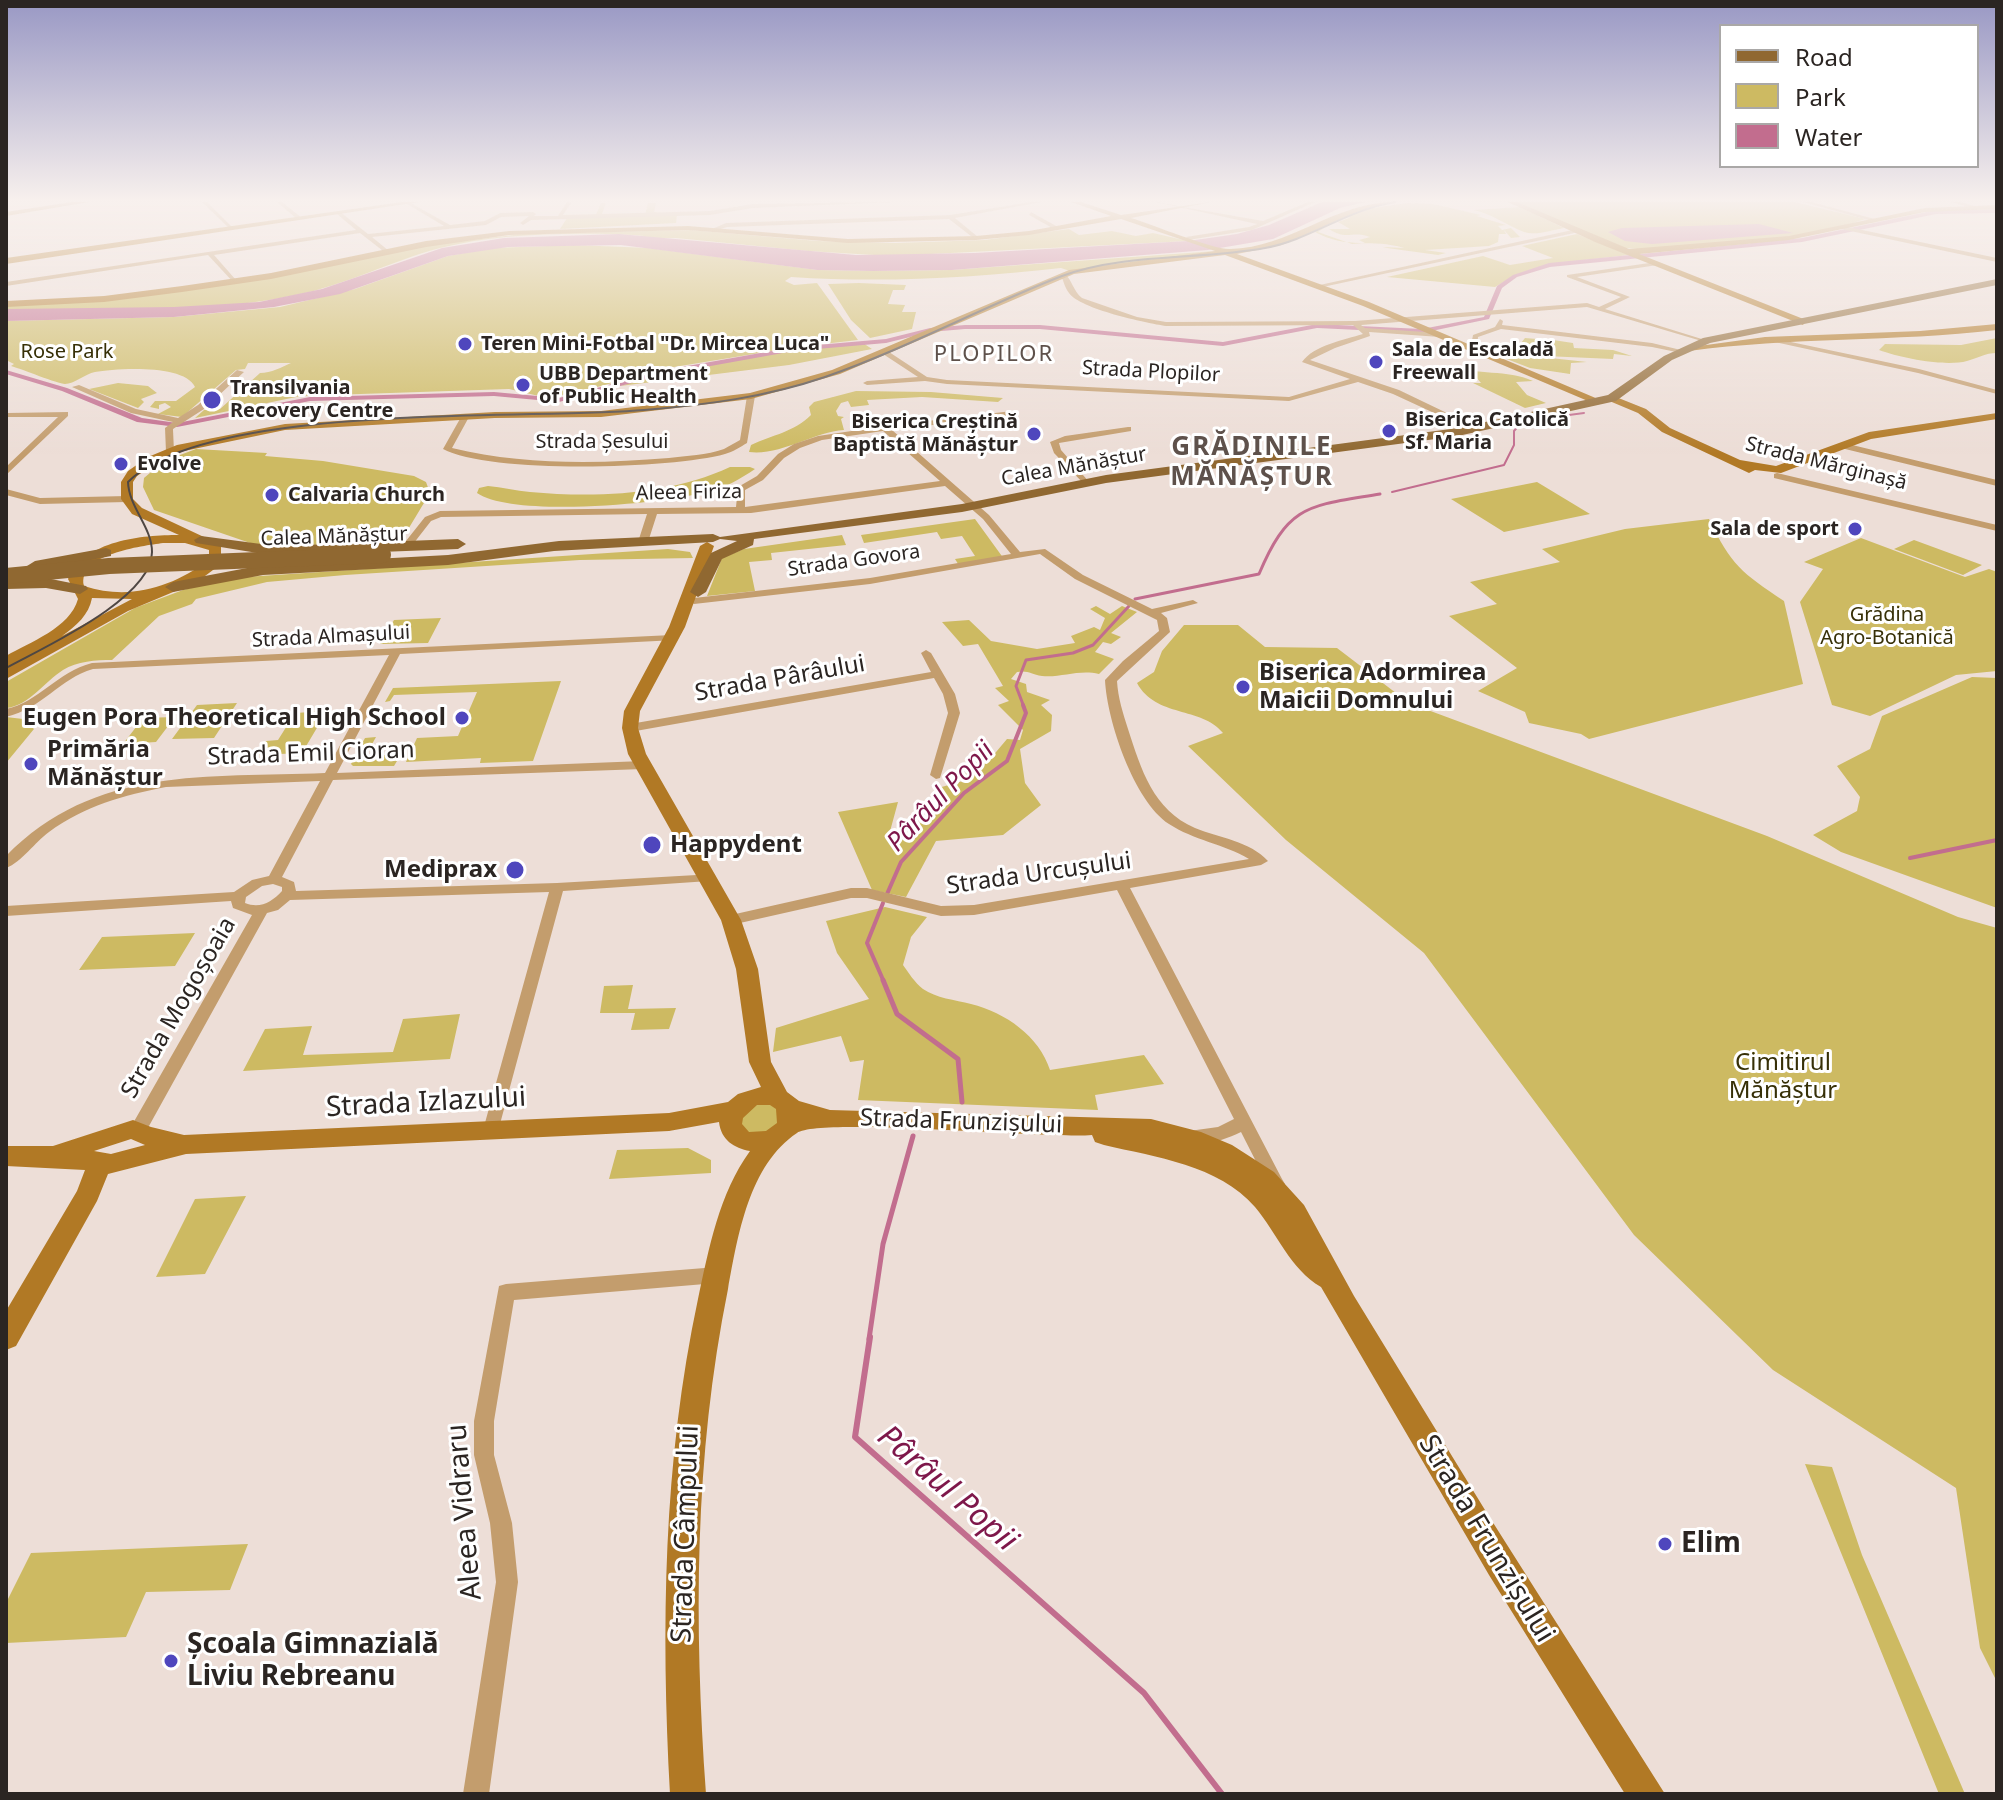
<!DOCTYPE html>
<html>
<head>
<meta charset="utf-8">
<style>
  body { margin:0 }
  #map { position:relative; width:2003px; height:1800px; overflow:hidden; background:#edded7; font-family:"Noto Sans",sans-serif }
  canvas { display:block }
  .frame { position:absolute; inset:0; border:8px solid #2b2522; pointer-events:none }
  .legend { position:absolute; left:1719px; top:24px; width:260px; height:144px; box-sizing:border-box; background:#fff; border:2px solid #aaa8a7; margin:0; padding:10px 14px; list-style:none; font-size:24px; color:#2b2522 }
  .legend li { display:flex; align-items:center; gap:16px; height:40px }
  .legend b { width:40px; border:2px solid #aaa8a7 }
</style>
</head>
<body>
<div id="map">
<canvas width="2003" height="1800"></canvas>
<div class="frame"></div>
<ul class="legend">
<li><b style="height:10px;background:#906831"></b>Road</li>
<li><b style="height:22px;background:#cdba62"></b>Park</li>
<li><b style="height:22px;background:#c26d8e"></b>Water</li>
</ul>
</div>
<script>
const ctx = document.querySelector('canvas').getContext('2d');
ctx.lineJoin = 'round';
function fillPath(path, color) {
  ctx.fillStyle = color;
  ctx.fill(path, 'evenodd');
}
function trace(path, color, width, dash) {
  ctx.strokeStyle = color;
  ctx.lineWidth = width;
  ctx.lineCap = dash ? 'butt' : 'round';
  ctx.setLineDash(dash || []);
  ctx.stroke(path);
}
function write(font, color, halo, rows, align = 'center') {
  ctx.font = font + ' "Noto Sans",sans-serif';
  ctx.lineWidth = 6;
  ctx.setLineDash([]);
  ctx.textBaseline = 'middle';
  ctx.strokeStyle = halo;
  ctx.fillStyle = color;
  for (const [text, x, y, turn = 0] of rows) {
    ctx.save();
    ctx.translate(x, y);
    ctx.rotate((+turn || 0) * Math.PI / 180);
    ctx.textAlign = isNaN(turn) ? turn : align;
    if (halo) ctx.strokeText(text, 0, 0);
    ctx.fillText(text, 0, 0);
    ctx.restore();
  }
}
fillPath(new Path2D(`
  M1515,202H1794L1866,219C1793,243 1713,243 1637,249L1625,248Z
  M601,203H606L602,214L645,215L648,203H656L654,212L677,215L676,223L560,229L567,218L595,217Z
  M1408,203L1433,204L1481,215L1477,216L1506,225L1498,226L1502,230L1511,228L1520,237L1511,238L1504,230L1506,234H1499L1498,242L1489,246L1425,250L1446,253L1438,255L1387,248L1383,247L1404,248C1371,238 1348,250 1315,232L1324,228L1318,232L1352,244L1365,243L1359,240L1370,237C1352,230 1347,241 1329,229H1350L1338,222L1349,218L1352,211Z
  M1520,207L1564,228C1552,230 1536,236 1524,232C1506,225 1494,215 1474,210Z
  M1069,229L1079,235L1112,231L1136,236L1153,233L1188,241L891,256L808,251L676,238H624L644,236L633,235C573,232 498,233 440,248C391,261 346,285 296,295C202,315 102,308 6,309V306L66,303L237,283L420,246L522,234L691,230L818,241L895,243L984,240Z
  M1577,234L1629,255L1550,264L1518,274L1495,287L1387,277L1483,256L1510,265L1553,258L1522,246Z
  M575,245L648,248L818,270L873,271L951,270L1216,251L1070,271L1061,268C971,278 882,283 791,277L785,281L794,285L817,283L858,340L797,347L674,367L570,394L543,397L509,389L301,396L195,418L204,410L220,409L260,373C271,373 282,367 291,363H248L245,369L236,370L182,417L158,414L171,407L165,403L159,405V409L150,407L155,401H176L195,387C185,364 117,368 95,372C85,374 74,384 65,384C58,384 22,369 11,366L14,364L6,360V321L174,317L280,307L355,289L448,256L492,248Z
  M859,283L906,285L904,290H893L888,304L905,305L902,312H916L912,329L870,338L851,320L828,284Z
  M1525,338L1537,339V344L1552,345L1553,340L1573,343L1574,348L1613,350L1632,356L1614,354L1613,359L1545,356L1546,352L1517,348Z
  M1997,338V353C1985,353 1978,358 1967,361C1945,367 1901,358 1879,350L1885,344L1961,345Z
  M863,343L872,349L789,365L620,386L665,373L794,349Z
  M1486,351L1587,362L1571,363L1570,374L1530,368Z
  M1451,365C1477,376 1507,369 1533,381L1516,382L1527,395L1546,403L1525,408L1473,383H1481L1476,377H1463L1442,367Z
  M118,383L148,386L157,393L141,399L144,402L138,408L89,389Z
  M856,391L931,392L1003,398L998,402L922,397L867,400L869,405L851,407L848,401L841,403L836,411L838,416L844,417L841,419L844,430C813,432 781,456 749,452L751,445C772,435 794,432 811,415L809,407L814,402Z
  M196,449L267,453L265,456L323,461L414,476L426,482L430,493L401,541L286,546L256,545L154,510L143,487L144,478L164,461Z
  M730,467H750L755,469C740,479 727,487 710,491C666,504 513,518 477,493L479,488L488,486C502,487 516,491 530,492C596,498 670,495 730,467Z
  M1537,482L1590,514L1504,532L1451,499Z
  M975,519L1004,559L960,567L955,559L975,556L962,536L941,539L937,532L864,543L861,535Z
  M1709,519C1731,565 1742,573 1784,601L1803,684L1589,739L1581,734L1529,723L1525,712L1478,691L1517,668L1449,616L1497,604L1470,582L1560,562L1542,549L1625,529Z
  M842,535L846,545L771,553L772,560L749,562L755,591L707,596L722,558L744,549Z
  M1861,538L1965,577L1989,569L1997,572V671L1956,675L1870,716L1832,705L1800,602L1823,569L1804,562Z
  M1914,540L1982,565L1963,575L1894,549Z
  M668,549L690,552L693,558L580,560L345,575L267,582L196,599L192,604L159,616L112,660C96,660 77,661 63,670C44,682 29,706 6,708V682L135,608L183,590L230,578Z
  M1096,606L1110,614L1122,606L1137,612L1111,633L1121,637L1111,644L1103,642L1095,652L1114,659L1099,674C1079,669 1061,678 1042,676C1031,674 1028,670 1017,672L1011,679L1026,684L1027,692L1050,700L1041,705L1052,715L1051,731L1020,749L1025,783L1041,805L1003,835L936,841L906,897L872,890L838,812L898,802L889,835L914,836L938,788L963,781L969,765L991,758L1007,739L1020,740L1023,730L998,705L1009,701L995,688L1003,686L978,644L963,646L942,622L969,620L991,641L1037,649L1075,643L1071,636L1094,627L1100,630L1105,618L1090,609Z
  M441,618L428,643L380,644L394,620Z
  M1184,625H1238L1265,647L1337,648L1409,703L1767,836L1958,917L1997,928V1682L1980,1648L1956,1488L1773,1370L1634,1235L1424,953L1286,840L1188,746L1223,733C1201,706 1156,718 1137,683L1154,672L1162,651Z
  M1972,677L1997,678V908L1841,852L1813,835L1857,811L1860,797L1837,766L1870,749L1882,716Z
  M561,681L533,761L480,763L481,758L406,762L417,738L458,736L477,692L394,695L390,701L385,702L393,688Z
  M237,703L214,738L172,739L197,705Z
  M327,711L302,753L257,755L266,741L278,740L295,713Z
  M6,717L23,719L34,729L6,763Z
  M175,717L156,742L123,744L143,718Z
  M376,737L366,755H395L403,751L394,766H353L351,764L365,738Z
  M885,907L927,917L911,937L903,965C908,972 915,983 923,989C936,998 955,1000 971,1004C1006,1013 1039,1036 1050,1070L1144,1055L1164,1084L1095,1095L1098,1110L858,1100L864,1060L850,1062L841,1036L773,1052L776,1028L869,999L837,953L826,921Z
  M195,933L175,966L79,970L102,937Z
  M633,985L628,1009L676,1008L669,1029L631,1030L635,1013H600L604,986Z
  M460,1014L450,1059L243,1071L265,1029L312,1026L303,1055L393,1052L403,1019Z
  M763,1100L782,1108L776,1131L746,1135L738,1115Z
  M688,1148L711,1160V1173L609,1179L617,1150Z
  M246,1196L205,1274L156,1277L195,1199Z
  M1805,1464L1832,1467L1862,1555L1965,1794H1939Z
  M248,1544L230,1590L146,1592L126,1637L6,1643V1603L31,1553Z`), '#cdba62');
fillPath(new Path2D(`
  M1322,202H1365L1340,208L1273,239L1208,250L952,270L873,271L817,270L621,245L508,247L448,256L340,294L274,307L174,317L6,321V309L174,307L259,302L322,289L442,248L504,238L619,234L856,255L974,253L1188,241L1237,234L1269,225Z
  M1759,224L1793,233L1652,244L1625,241L1608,232L1622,228Z`), '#c26d8e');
trace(new Path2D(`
  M1569,415L1584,413
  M1392,492L1504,465L1514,445V431L1520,424L1559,417`), '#c26d8e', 2);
trace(new Path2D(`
  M1135,599L1259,574C1289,503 1309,506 1380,494
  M1024,707L1016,686L1026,660L1073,653L1093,645L1129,606`), '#c26d8e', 3);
trace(new Path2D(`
  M1910,858L1997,840
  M887,894L901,862L964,793L1007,761L1026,713L1023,705
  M883,903L867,943L884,982`), '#c26d8e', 4);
trace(new Path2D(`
  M883,980L897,1014L958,1059L962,1102
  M869,1339L883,1244L913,1136`), '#c26d8e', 5);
trace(new Path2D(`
  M870,1337L855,1437L1144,1693L1222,1794`), '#c26d8e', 6);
fillPath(new Path2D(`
  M1997,209V213L1936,214L1802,242L1550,267L1517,277L1502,288L1489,319L1422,333L1317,328L1223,346L1040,329H965L930,332L886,343L794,351L666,374L559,402L494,396L310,401L177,427L137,422L62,391L6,374V370L67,388L142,418L177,423L310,397L494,392L559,398L665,370L794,347L886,339L930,328L965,325H1040L1223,342L1317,324L1422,329L1484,317L1497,286L1513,275L1549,263L1802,238L1936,210Z`), '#c26d8e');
fillPath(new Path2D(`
  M202,202H207L234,229H230Z
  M277,202H282L302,218L297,219Z
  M404,202H409L450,225L485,221L500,213L533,212L536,214L534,216H558L567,202L571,203L563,215L710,211L753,204L893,202L753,208L710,215L531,220L523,225L520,223L529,216L501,217L486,225L372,237L389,251L387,254L360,233L214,255L236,280L234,283L208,255L6,286V282L356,230L337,214L339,211L368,234L444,226Z
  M1031,202H1041L955,218L978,237L976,240L949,219L727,227L715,231L712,229L726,223L950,215Z
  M1155,202L1263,221L1308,202H1315L1252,230L1188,240L1186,237L1249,227L1257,224Z
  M1803,202H1811L1875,219L1872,221Z
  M1951,202H1959L1979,207L1976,209Z
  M1031,212L1058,227L1059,228L1054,229L1029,215Z
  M1843,226L1997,258V262L1841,229Z
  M1577,229L1579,232L1318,288L1315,286Z
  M1656,262L1658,265L1577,277L1630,297L1605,309L1705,340V342L1587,307L1361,325L1365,328L1440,333L1443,335L1440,337L1369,332L1370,336L1335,348L1310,360L1399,390L1476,427V431H1473L1393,394L1358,382L1289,401L947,384L925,381L867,385L863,383L867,381L918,377L883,354L886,350L927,377L947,380L1289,397L1350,379L1302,362C1314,345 1344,340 1363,334L1353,325L1166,326C1146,323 1080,309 1069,293C1065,288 1063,280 1061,275L1064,273C1072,279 1073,291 1082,298L1137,317L1166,322L1355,321L1587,303L1599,307L1621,297L1567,277V275Z
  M1500,319L1503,321L1502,325L1652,343L1685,351L1681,353L1652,347L1501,329L1478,337L1477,349L1470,351L1473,335L1495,327Z
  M1772,338L1919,369L1997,390V394L1918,373L1770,341Z
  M237,370L244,372L204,409L173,429L174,452L170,455L166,452L165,428L173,422L131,413L72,387L79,385L136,409L178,418L198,405Z
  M751,394L755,396L747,443C740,447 733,452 725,454C672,469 489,474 443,449L461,417L465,415L469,417L452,448C521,465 598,464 669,458C686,456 707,455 724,449C729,446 735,443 740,440L747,396Z
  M1012,411L1016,413L1015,415L892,430L989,515L1020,552L1045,549L1083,575L1152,609L1193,600L1198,603L1161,613L1167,618L1170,632L1117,681C1118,698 1123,713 1128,729C1141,769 1153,810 1195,828C1219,838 1250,841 1268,861L1261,865L1130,888L1282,1179L1285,1184L1282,1189L1276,1191L1270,1189L1241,1132C1224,1140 1207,1146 1189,1141L1187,1136L1189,1131L1218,1127L1234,1119L1117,890L974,915L941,916L867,898H851L731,925L724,920L731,915L851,888H867L941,906L974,905L1249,859C1224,844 1193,840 1169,824C1134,801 1107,721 1105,680L1123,661L1159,631L1157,620L1075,579L1040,554L870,584L694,604L689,601L694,598L870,578L1011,554L983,519L945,486L751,513L657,514L648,542L643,545L638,542L647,514L441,517L431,521L410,548L402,546L425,517L440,511L736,507L738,487L757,476L778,454L794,444L818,436L885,426ZM883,431L940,481L745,507V490L763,480L784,458L800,448L822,440Z
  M68,412V416L6,475V467L58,417H6V413Z
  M1128,427H1131V431L1059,443L1061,450L1090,483L1086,486L1054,453L1050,442L1065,436Z
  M1844,443L1997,480V486L1841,448L1840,446Z
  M1777,473L1997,525V531L1774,478V474Z
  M6,489L40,498L127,496L132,499L127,502L40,504L6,495Z
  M672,635L676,636V640L400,654L337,773L643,761L649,765L643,769L333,780L282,877L294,882L296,891L557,883L714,874L716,877L714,880L709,881L563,891L497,1135L491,1137L485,1135L483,1130L549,892L290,900L278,910L267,913L144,1135L138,1137L132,1135L130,1130L132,1125L252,915L233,908L231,901L6,916V906L234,892L252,880L269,876L320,781L166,787C124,795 84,806 49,832C35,842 22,862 6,868V856C95,765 208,778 325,773L389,655L93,669C59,679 43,708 6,717V709C39,702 57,672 92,663ZM273,884L282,887V891C272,902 260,909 245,903L246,897L262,886Z
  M926,650L931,653L955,694L960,713L940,778L936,779L930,775L948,713L943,694L934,678L630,732L624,728L630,724L931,672L921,653Z
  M717,1267L724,1269L726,1275L724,1281L717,1283L514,1300L494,1421V1455L512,1523L518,1582L489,1794H463L496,1582L490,1523L474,1455V1421L499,1286L506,1284Z`), '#c39d6d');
fillPath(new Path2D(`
  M72,202H89L6,216V212Z
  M402,202H419L6,264V258Z
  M1071,202H1081L1121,215L1211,202L1131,218C1151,224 1214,250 1230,249C1289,248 1335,202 1394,202L1359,211L1282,245L1237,254L1369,302L1605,402L1595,404L1363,306L1225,255L1074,274L840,374L751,399L601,417L495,418L285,430L184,451L156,463L137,476L133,482V499L142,508L221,545V564L197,582L128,611L6,679V656C30,642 70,628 78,599L68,579C85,540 142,535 179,535L132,514L121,499V482L128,471L148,457L177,445L285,424L495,412L601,411L750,393L832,370L1069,270L1215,251L1121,219L1029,235L976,240L848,243L688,230L509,235L426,247L271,279L182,292L104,302L6,307V301L104,296L182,286L271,273L426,241L509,231L688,226L848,239L976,236L1029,231L1111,216ZM163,543H185L209,550V560C172,587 130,601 84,586C77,554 142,546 163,543ZM92,598L132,599L62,636C76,626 89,615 92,598Z
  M1508,202H1517L1629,249L1789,236L1925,208L1997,205V209L1925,212L1789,240L1639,254L1806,320L1803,325L1595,242Z
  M1997,324V330C1895,342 1791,337 1689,351L1684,348L1765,337L1920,331Z
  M1611,395L1646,409L1670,428L1740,460L1776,466L1869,432L1997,413V419L1871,439L1781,473L1755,470L1749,473L1662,432L1638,413L1607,400V396Z
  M707,542L714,546L685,627L640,711L638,728L646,754L741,920L758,969L771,1062L787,1092L799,1101L830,1110L1151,1119L1201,1132L1232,1145L1274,1172L1304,1205L1354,1296L1485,1510L1665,1794H1625L1489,1575L1321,1287C1290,1269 1277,1233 1255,1207C1219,1165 1155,1157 1104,1145L1095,1142L1092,1135C1045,1139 820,1117 797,1133C749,1165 738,1235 728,1289C694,1457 694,1624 706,1794H670C661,1627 663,1463 698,1299C709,1248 719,1194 750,1151C734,1148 721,1140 719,1122L669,1131L186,1154L108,1174L97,1201L16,1346L6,1350V1311L77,1191L85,1170L6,1166V1146H53L133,1120L151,1127L184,1135L669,1113L728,1102L738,1094L761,1087L749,1062L736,969L721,920L628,754L622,728L624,711L669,627L700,546ZM757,1105H770L776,1109L777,1123L766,1131L749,1132L742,1124L743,1118ZM131,1139L145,1145L111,1154L94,1151Z`), '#b17925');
fillPath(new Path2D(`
  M1997,279V285L1710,343L1672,360L1616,401L1458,436L1106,483L962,512L754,539L753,545L722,559L706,592L698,597L690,592L711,553L737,541L720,539L713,542L554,551L448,565L263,575L173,592L165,587L173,582L263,565L448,555L559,541L713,534L720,537L962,504L1106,475L1458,428L1608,395L1664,356L1703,338Z
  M201,536L276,546L458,539L466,544L458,549L276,556L196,543L194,540Z
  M106,548L111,550V556L35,571L27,566L35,561Z
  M46,578L86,586L88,589L80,594L46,588L6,589V579Z`), '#906831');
trace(new Path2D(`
  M6,668C42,648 152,599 152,552C152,527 129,508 128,482C208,402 526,420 644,410C705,405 767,397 825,377C906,349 982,307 1062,276C1123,253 1201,260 1265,248C1310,240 1346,210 1395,202`), '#4f4743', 2);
trace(new Path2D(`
  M6,576L109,566L383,555`), '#906831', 16);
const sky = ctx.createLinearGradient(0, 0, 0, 454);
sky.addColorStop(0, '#9998c4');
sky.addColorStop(0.44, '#f7f0ed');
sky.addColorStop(1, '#f7f0ed00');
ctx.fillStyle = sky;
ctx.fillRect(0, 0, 2003, 454);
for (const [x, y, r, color] of [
  [465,344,8,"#4f46bd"],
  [1376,362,8,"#4f46bd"],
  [523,385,8,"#4f46bd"],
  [212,400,10,"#4f46bd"],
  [1389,431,8,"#4f46bd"],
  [1034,434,8,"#4f46bd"],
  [121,464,8,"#4f46bd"],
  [272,495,8,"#4f46bd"],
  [1855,529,8,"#4f46bd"],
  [1243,687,8,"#4f46bd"],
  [462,718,8,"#4f46bd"],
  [31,764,8,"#4f46bd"],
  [652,845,10,"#4f46bd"],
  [515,870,10,"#4f46bd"],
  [1665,1544,8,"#4f46bd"],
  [171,1661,8,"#4f46bd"]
]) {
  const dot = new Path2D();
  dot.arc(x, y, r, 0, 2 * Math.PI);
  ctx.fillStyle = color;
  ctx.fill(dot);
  trace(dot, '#fff', 3);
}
write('bold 20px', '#2b2522', '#fff', [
  ["Teren Mini-Fotbal \"Dr. Mircea Luca\"",481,344],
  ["Sala de Escaladă",1392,350],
  ["Freewall",1392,373],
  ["UBB Department",539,374],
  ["of Public Health",539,397],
  ["Transilvania",230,388],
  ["Recovery Centre",230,411],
  ["Biserica Catolică",1405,420],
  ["Sf. Maria",1405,443],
  ["Biserica Creștină",1018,422,"right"],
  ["Baptistă Mănăștur",1018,445,"right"],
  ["Evolve",137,464],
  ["Calvaria Church",288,495],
  ["Sala de sport",1839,529,"right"]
], 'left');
write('20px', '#373007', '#fff', [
  ["Rose Park",67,352],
  ["Grădina",1887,615],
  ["Agro-Botanică",1887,638]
]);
write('20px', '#2b2522', '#fff', [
  ["Strada Plopilor",1151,372,3],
  ["Strada Șesului",602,442],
  ["Strada Mărginașă",1826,464,14],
  ["Calea Mănăștur",1074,467,-10],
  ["Aleea Firiza",689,493,-1],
  ["Calea Mănăștur",334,537,-2],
  ["Strada Govora",854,561,-8],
  ["Strada Almașului",331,637,-3]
]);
ctx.letterSpacing = '2px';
write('22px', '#5e514b', '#fff', [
  ["PLOPILOR",994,355]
]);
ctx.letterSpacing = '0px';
write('bold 24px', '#2b2522', '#fff', [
  ["Biserica Adormirea",1259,673],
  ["Maicii Domnului",1259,701],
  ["Eugen Pora Theoretical High School",446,718,"right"],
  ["Primăria",47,750],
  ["Mănăștur",47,778],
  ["Happydent",670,845],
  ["Mediprax",497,870,"right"]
], 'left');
write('24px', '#2b2522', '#fff', [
  ["Strada Pârâului",780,679,-10],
  ["Strada Emil Cioran",311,754,-2],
  ["Strada Urcușului",1039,874,-8],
  ["Strada Mogoșoaia",179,1008,-60],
  ["Strada Frunzișului",961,1122,2]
]);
write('24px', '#373007', '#fff', [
  ["Cimitirul",1783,1063],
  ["Mănăștur",1783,1091]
]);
ctx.letterSpacing = '2px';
write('bold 26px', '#5e514b', '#fff', [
  ["GRĂDINILE",1252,448],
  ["MĂNĂȘTUR",1252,478]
]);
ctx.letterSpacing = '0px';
write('italic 26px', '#7e174a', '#fff', [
  ["Pârâul Popii",941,797,-46]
]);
write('28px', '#2b2522', '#fff', [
  ["Strada Izlazului",426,1103,-3],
  ["Aleea Vidraru",465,1512,-95],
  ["Strada Câmpului",686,1534,-88],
  ["Strada Frunzișului",1486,1539,59]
]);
write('bold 28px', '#2b2522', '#fff', [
  ["Elim",1681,1544],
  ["Școala Gimnazială",187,1645],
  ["Liviu Rebreanu",187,1677]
], 'left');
write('italic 32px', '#7e174a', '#fff', [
  ["Pârâul Popii",947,1489,41]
]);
</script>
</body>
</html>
